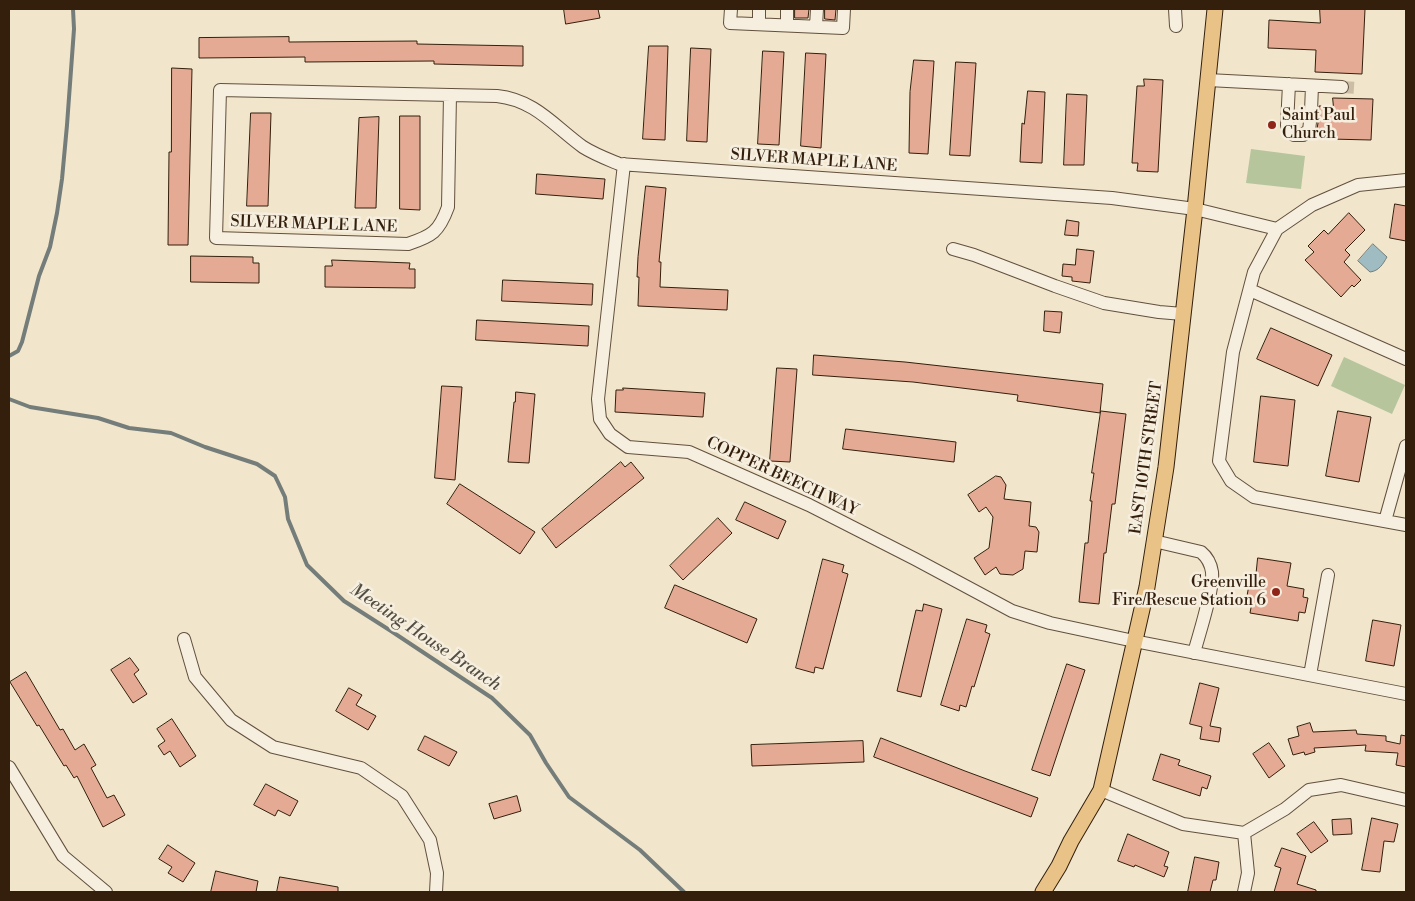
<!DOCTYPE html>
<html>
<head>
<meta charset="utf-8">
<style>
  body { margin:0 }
  #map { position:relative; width:1415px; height:901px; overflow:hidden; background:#f1e5cc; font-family:"Libre Bodoni",serif }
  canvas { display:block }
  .frame { position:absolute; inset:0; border:10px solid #331f0c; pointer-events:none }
</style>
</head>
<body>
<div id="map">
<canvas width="1415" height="901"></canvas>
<div class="frame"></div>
</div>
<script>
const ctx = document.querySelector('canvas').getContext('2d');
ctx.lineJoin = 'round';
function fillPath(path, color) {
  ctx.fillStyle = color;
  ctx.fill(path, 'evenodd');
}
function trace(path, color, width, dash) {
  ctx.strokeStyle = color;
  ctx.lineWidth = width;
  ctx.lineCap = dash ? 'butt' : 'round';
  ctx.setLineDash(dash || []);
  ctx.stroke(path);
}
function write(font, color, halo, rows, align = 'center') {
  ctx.font = font + ' "Libre Bodoni",serif';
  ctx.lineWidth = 5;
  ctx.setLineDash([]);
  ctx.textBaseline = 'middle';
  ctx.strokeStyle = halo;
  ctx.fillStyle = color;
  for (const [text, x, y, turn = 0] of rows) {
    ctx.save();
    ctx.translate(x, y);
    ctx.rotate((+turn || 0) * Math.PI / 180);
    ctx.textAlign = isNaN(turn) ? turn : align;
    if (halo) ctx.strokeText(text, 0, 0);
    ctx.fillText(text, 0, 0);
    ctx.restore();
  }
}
fillPath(new Path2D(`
  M1251,149L1305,156L1301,189L1246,183Z
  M1344,357L1405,385L1392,414L1331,386Z`), '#b6c59b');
const water = new Path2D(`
  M1373,244L1387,257C1383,264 1379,271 1370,272L1358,261Z`);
fillPath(water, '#9fbcc2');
trace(water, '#747d79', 1);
trace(new Path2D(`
  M9,356L18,351L22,342L39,276L50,247L57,213L62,179L67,125L74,29L73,9
  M9,399L30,407L98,418L129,428L171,433L205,447L257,464L275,476L285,497L288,519L307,565L344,601L391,631L492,698L530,735L546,763L569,797L640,850L684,892`), '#747d79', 4);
const building = new Path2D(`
  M564,9H598L600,18L566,24Z
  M795,9H809L808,18H795Z
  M825,9H836L835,20L825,19Z
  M1320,9H1365L1362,74L1315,72L1316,50L1268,48L1269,20L1320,23Z
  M289,37V42L417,41V44L523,46V66L434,64V61L305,62V57L199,58V38Z
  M649,46H668L665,140L643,139Z
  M691,48L711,49L707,142L687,141Z
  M763,51L784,52L779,145L758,144Z
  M806,53L826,54L821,148L801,146Z
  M914,60L934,61L928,154L909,153L910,92Z
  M956,62L976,63L970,156L950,155Z
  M172,68L192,69L188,245H168L169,152H171Z
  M1144,79L1163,80L1158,172L1137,171L1138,163H1132L1137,86H1144Z
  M1028,91L1045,92L1042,163L1020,162L1022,123L1024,124Z
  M1067,94L1087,95L1084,165H1064Z
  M1333,98L1373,99L1371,140L1330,139V129H1317L1318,123L1316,117L1319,112V106H1333Z
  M251,113H271L268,206H247Z
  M400,116H420V210L400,209Z
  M379,117L376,208H355L359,118Z
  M537,174L605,179L603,199L536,194Z
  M646,186L666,188L659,262H661L660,287L728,290L727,310L638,306L639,277H637L638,257Z
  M1395,204L1406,206V241L1390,238Z
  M1349,213L1365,230L1345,250L1350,255L1344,262L1361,280L1354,287L1352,285L1341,297L1305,260L1314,252L1308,246L1324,230L1328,234Z
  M1067,220L1079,222L1078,236L1065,235Z
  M1077,249L1094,251L1090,283L1072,281V277L1062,276L1063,264L1075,265Z
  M191,256L253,257V263H259V283L191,282Z
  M332,260L410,263L409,269H415V288L325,287V266H332Z
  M503,280L593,284L592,305L502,301Z
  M1045,311L1062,312L1060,333L1044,331Z
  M477,320L589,326L588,346L476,340Z
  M1271,328L1332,355L1318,386L1257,359Z
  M814,355L905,362L1103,384L1100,413L1017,401L1018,395L913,382L813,375Z
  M777,368L797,369L790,462L770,461Z
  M442,386L462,387L455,480L435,478Z
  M623,388L705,393L703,417L615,412L616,390H623Z
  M516,392L535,394L529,463L508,462L514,402H515Z
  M1261,396L1295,400L1288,466L1254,462Z
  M1101,411L1126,414L1115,504H1112L1106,553H1104L1099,604L1079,602L1085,543H1088L1092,501H1090L1094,473H1092Z
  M1338,411L1371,417L1359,482L1326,476Z
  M846,429L956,442L954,462L843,449Z
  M621,462L625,467L631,462L644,478L556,548L542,529Z
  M996,476L1001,477L1006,485L1004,499L1031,502L1029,526L1036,527L1039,532L1037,552L1025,551L1023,569L1013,575L1000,574L996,567L985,575L974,558L989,548L993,517L986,507L979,512L968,495Z
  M460,484L535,532L520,554L447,504Z
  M745,502L786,521L778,539L736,520Z
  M718,518L732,533L683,580L670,566Z
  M1258,558L1291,563L1287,586L1304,589L1303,597L1308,598L1305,613L1299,612L1298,621L1250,613L1253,597L1247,596L1250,579L1255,580Z
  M823,559L844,565L842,572L848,574L823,669L815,667L814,673L796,668Z
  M675,585L757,619L747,643L665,608Z
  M924,604L942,609L921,697L897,691L916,610L922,611Z
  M967,619L987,625L985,632L990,634L974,687L972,686L966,707L960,705L959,711L941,705Z
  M1373,620L1401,625L1394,666L1366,661Z
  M130,658L139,670L134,674L147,694L133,703L111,670Z
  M1067,664L1085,670L1050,776L1032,770Z
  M26,672L60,730L63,729L75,750L84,744L96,765L91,768L107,798L114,795L125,815L103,827L77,776L74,778L66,765L64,766L39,725L37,726L10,682Z
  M1200,683L1219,688L1210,726L1221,728L1219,742L1200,739L1202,727L1190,724Z
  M349,688L362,695L356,705L376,716L368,730L336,711Z
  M172,719L196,756L180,767L170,751L164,755L158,746L165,741L157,729Z
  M1310,723L1313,732L1356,730L1357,734L1386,736V741L1400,744L1401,735L1406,736V767L1396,765L1398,753L1365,751L1366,745L1314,748L1315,752L1305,755L1304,752L1293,755L1288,739L1299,736L1297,727Z
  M425,736L457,752L449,766L418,750Z
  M881,738L965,771L1038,798L1031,817L874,757Z
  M863,741L864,762L752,766L751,745Z
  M1269,743L1285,766L1269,778L1253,754Z
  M1161,754L1180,760L1178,765L1211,776L1207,789L1202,787L1200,796L1153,780Z
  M266,784L298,801L290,816L278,810L275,816L254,805Z
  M517,796L521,811L494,819L489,804Z
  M1372,818L1398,824L1394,842L1384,841L1380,872L1362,870Z
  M1351,819L1352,834L1333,835L1332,820Z
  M1314,822L1328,841L1311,853L1297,834Z
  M1128,834L1169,852L1164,866L1168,867L1164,877L1135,865L1134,867L1118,861Z
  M168,845L195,863L183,882L168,873L172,867L159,859Z
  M1282,848L1306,856L1297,884L1316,890V892H1274L1281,868L1275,866Z
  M1195,857L1219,862L1216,880H1213L1210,892H1188Z
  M216,871L258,881L256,892H211Z
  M280,877L338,887V892H277Z`);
fillPath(building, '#e4aa94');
trace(building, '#331f0c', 1);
trace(new Path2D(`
  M1342,87L1358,88`), '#cbbda6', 12, [12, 6]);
const minor = new Path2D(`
  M731,9L730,23L843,28L844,9
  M1175,9L1176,26
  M759,24V9
  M787,25V9
  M816,26L817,9
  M1208,80L1342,87
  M1289,84L1287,125L1289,132L1294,135H1303L1309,130L1310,122
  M450,95L448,207C439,232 432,236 408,244L216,238L220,90L497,96C535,100 554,126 583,147C594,154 607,159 619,164L1112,198L1195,209L1277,229
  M1311,111L1312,86
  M624,164L598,399L600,419L610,434L628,447L689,452L809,505L915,559L1012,611L1050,623L1134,641L1406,694
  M1406,180L1358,185L1312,205L1277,229L1254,272L1233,352L1219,461L1231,481L1254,497L1406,525
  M953,249L974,255L1055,286L1104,303L1159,312L1183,314
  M1250,290L1406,359
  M1385,521L1406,446
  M1154,541L1201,552C1207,557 1211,565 1212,572C1214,589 1199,634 1194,653
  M184,639L195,677L231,720L273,747L361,768L402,796L430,840L437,873L436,892
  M1310,675L1328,575
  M9,767L63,856L106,892
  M1101,790L1183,824L1244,833L1285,809L1309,790L1341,785L1406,800
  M1244,833L1248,873L1244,892`);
const major = new Path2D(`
  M1043,892L1059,866L1071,841L1101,790L1147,587L1166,467L1195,209L1215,9`);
trace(minor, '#62503c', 14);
trace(major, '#331f0c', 17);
trace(minor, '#f6eede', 12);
trace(major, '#e8c286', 15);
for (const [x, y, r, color] of [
  [1272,125,5,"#8f2418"],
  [1276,592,5,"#8f2418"]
]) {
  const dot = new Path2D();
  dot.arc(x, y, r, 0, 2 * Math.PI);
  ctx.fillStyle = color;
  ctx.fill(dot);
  trace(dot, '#f6eede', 2);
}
write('16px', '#331f0c', '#f6eede', [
  ["Saint Paul",1282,116],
  ["Church",1282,134],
  ["Greenville",1266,583,"right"],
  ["Fire/Rescue Station 6",1266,601,"right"]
], 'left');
write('16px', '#331f0c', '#f6eede', [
  ["SILVER MAPLE LANE",814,161,4],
  ["SILVER MAPLE LANE",314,225,2],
  ["EAST 10TH STREET",1147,458,-82],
  ["COPPER BEECH WAY",782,477,25]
]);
write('italic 18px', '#534e43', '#f6eede', [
  ["Meeting House Branch",425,638,34]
]);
</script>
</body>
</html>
